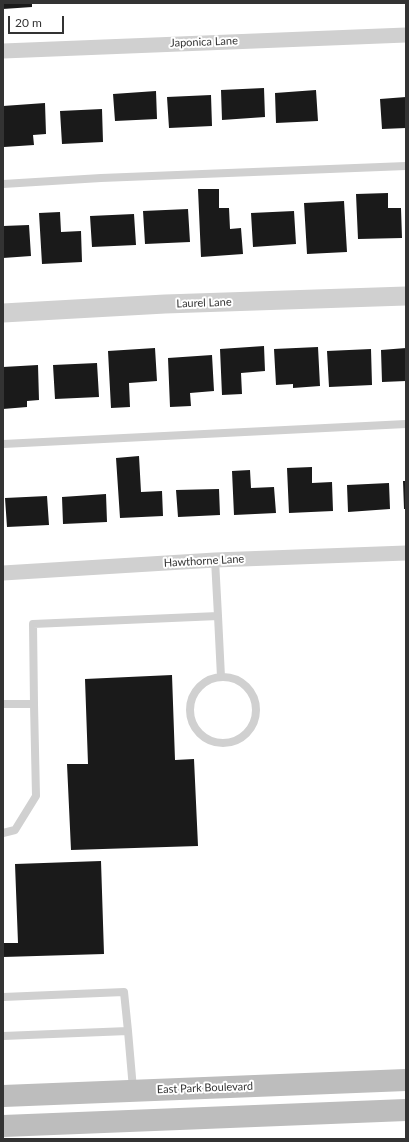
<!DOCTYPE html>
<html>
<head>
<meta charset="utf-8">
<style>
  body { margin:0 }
  #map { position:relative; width:409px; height:1142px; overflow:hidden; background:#fff; font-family:Lato,sans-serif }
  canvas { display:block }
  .frame { position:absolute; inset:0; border:4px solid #333; pointer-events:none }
  .scale { position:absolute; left:8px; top:16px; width:56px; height:18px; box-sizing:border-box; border:2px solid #333; border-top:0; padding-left:5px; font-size:12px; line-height:14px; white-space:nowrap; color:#333; -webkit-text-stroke:3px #fff; paint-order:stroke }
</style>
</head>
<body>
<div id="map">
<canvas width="409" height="1142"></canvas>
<div class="frame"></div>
<div class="scale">20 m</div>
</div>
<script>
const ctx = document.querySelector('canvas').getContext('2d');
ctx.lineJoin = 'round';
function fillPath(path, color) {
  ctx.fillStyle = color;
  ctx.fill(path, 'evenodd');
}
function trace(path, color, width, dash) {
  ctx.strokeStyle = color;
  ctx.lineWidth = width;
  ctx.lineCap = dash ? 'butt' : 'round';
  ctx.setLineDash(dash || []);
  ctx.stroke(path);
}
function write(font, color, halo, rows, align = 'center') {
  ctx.font = font + ' Lato,sans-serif';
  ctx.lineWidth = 4;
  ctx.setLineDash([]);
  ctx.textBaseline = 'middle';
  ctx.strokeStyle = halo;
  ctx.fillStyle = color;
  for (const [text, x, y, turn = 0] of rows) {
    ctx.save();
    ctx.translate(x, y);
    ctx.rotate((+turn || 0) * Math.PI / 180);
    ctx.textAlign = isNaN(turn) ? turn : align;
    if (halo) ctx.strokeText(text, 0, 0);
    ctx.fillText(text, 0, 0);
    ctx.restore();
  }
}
fillPath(new Path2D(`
  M3,3H32V7L3,9Z
  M264,88L265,117L222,120L221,90Z
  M316,90L318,121L276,123L275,93Z
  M156,91L157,119L115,121L113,94Z
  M211,95L212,126L169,128L167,97Z
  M406,97V128L382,129L380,99Z
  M45,103L46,134L33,135L34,145L4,147L3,106Z
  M102,109L103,142L62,144L60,111Z
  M198,189H219V208H229L230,229L241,228L243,254L201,257Z
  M388,193V208H401L402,238L358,239L356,194Z
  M344,201L347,252L307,254L304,203Z
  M188,209L190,242L145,244L143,211Z
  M294,211L296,244L253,247L251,213Z
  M60,212L61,232L81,231L82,262L42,264L39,213Z
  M134,214L136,245L92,247L90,216Z
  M29,225L31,256L3,258V226Z
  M264,346L265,371L241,373L242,394L222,395L220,349Z
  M318,347L320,386L293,388V384L276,385L274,349Z
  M155,348L157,381L129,383L130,407L111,408L108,351Z
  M406,348V381L382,382L381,350Z
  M371,349L372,385L329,387L327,351Z
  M212,355L214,391L190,393L191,406L170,407L168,358Z
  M97,363L99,397L55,399L53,365Z
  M38,365L39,400L27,401V407L3,409V367Z
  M139,456L141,492L162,491L163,516L120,518L116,458Z
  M312,467V483L332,482L333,511L289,513L287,468Z
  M250,470L251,488L274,487L276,513L234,515L232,471Z
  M403,481H406V509H404Z
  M389,483L390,509L348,512L347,485Z
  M219,489L220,515L178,517L176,490Z
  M106,494L107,522L63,524L62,497Z
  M47,496L49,525L7,527L5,498Z
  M172,675L175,760L194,759L198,846L71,850L67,764H88L85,679Z
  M101,861L104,954L3,957V943H18L15,864Z`), '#1a1a1a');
trace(new Path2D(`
  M3,184L101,178L406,166
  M3,444L406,424
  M218,616L221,677
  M190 710a33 33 0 1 1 66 0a33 33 0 1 1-66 0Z
  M3,704H34L33,624L218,616L215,560
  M3,833L15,830L36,796L34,704
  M3,997L124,992L128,1031
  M3,1036L128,1031L133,1089`), '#d0d0d0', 8);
trace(new Path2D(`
  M3,51L406,35
  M3,573L215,560L406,553`), '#d0d0d0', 15);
trace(new Path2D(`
  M3,313L165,304L406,296`), '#d0d0d0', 19);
trace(new Path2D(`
  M3,1096L406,1080
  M3,1126L406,1110`), '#bdbdbd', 22);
write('11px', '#333', '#fff', [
  ["Japonica Lane",204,42,-2],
  ["Laurel Lane",204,303,-2],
  ["Hawthorne Lane",204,561,-3],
  ["East Park Boulevard",205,1088,-2]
]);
</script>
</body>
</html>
